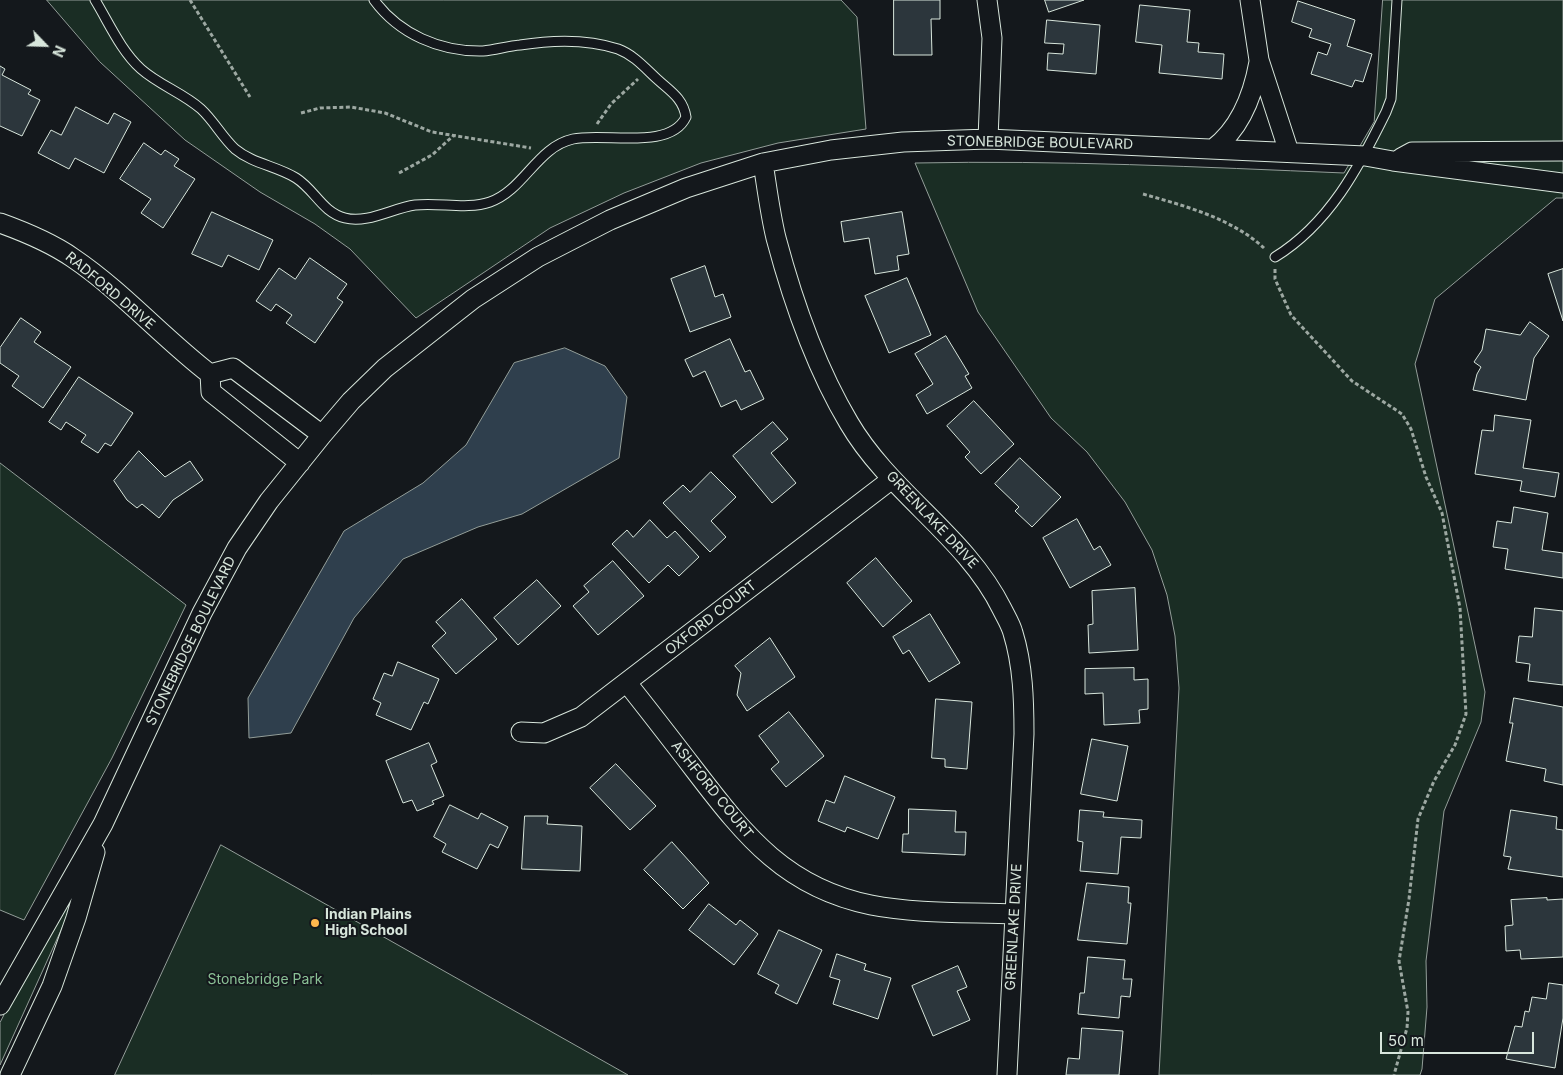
<!DOCTYPE html>
<html>
<head>
<meta charset="utf-8">
<style>
  body { margin:0 }
  #map { position:relative; width:1563px; height:1075px; overflow:hidden; background:#14181c; font-family:Inter,sans-serif }
  canvas { display:block }
  .north { position:absolute; left:20px; top:20px; width:50px; height:50px; -webkit-text-stroke:4px #14181c; paint-order:stroke; rotate:114deg; font-size:14px; font-weight:700; line-height:20px; text-align:center; color:#d8e6dc }
  .north::after { content:''; display:block; margin:auto; width:18px; height:22px; background:#d8e6dc; clip-path:polygon(50% 0,100% 100%,50% 72%,0 100%) }
  .scale { position:absolute; left:1380px; top:1032px; width:154px; height:22px; box-sizing:border-box; border:2px solid #d8e6dc; border-top:0; padding-left:6px; font-size:15px; line-height:18px; white-space:nowrap; color:#d8e6dc; -webkit-text-stroke:4px #14181c; paint-order:stroke }
</style>
</head>
<body>
<div id="map">
<canvas width="1563" height="1075"></canvas>
<div class="north">N</div>
<div class="scale">50 m</div>
</div>
<script>
const ctx = document.querySelector('canvas').getContext('2d');
ctx.lineJoin = 'round';
function fillPath(path, color) {
  ctx.fillStyle = color;
  ctx.fill(path, 'evenodd');
}
function trace(path, color, width, dash) {
  ctx.strokeStyle = color;
  ctx.lineWidth = width;
  ctx.lineCap = dash ? 'butt' : 'round';
  ctx.setLineDash(dash || []);
  ctx.stroke(path);
}
function write(font, color, halo, rows, align = 'center') {
  ctx.font = font + ' Inter,sans-serif';
  ctx.lineWidth = 4;
  ctx.setLineDash([]);
  ctx.textBaseline = 'middle';
  ctx.strokeStyle = halo;
  ctx.fillStyle = color;
  for (const [text, x, y, turn = 0] of rows) {
    ctx.save();
    ctx.translate(x, y);
    ctx.rotate((+turn || 0) * Math.PI / 180);
    ctx.textAlign = isNaN(turn) ? turn : align;
    if (halo) ctx.strokeText(text, 0, 0);
    ctx.fillText(text, 0, 0);
    ctx.restore();
  }
}
const green = new Path2D(`
  M47,0H841L857,17L866,129L778,143L701,163L624,193L550,228L416,318L350,249L315,224L260,192L185,140L100,62Z
  M1383,0H1563V198H1556L1435,299L1415,364L1485,692L1481,722L1444,811L1426,961L1427,1007L1422,1069L1420,1075H1159L1179,688L1175,636L1167,595L1152,550L1125,502L1087,452L1051,418L978,312L915,163C1058,160 1201,167 1344,173L1374,122Z
  M0,463L186,605L112,758L24,920L0,910Z
  M221,845L628,1075H115Z
  M66,893L76,897L0,1065V1023Z`);
fillPath(green, '#1a2d24');
trace(green, '#939e99', 1);
const water = new Path2D(`
  M565,348L605,366L627,397L619,458L522,514L478,527L403,559L354,618L291,733L249,738L248,698L344,531L423,483L466,445L514,363Z`);
fillPath(water, '#2f3f4d');
trace(water, '#939e99', 1);
const building = new Path2D(`
  M894,0H940V19H931L932,55H894Z
  M1045,0H1084L1049,12Z
  M1298,1L1355,20L1347,46L1372,54L1363,82L1355,80L1352,87L1311,74L1318,52L1327,55L1331,44L1309,37L1312,29L1292,22Z
  M1140,5L1190,10L1187,42L1199,43L1198,52L1224,54L1222,79L1159,73L1162,45L1136,42Z
  M1047,20L1100,25L1096,74L1047,70L1048,53L1063,54L1064,44L1045,43Z
  M0,66L5,69L2,75L31,90L28,94L40,100L22,136L0,126Z
  M76,107L108,124L114,113L131,122L104,173L75,158L69,169L38,153L51,130L61,135Z
  M144,143L161,155L165,150L179,159L174,166L195,179L163,228L141,213L151,199L120,179Z
  M212,212L273,240L259,270L228,255L222,267L192,254Z
  M902,212L909,254L897,256L899,270L875,274L869,238L844,242L841,222Z
  M310,258L347,284L337,298L343,302L315,343L286,323L292,315L276,304L271,311L256,301L279,268L295,279Z
  M705,266L715,297L723,294L731,317L690,332L671,279Z
  M1563,269V321L1548,274Z
  M907,278L931,335L889,353L865,296Z
  M21,318L41,332L34,342L71,367L43,408L12,386L19,376L0,363V348Z
  M1530,322L1549,336L1534,358L1526,400L1473,390L1477,374L1481,367L1474,362L1482,350L1486,329L1520,335Z
  M946,336L969,374L965,376L972,388L927,414L916,395L933,384L915,354Z
  M730,339L745,372L750,370L764,399L741,410L736,400L721,407L705,371L693,377L685,360Z
  M79,377L133,413L111,446L105,443L98,453L81,442L86,435L66,422L61,430L49,422Z
  M974,401L1014,444L981,474L965,457L970,452L947,426Z
  M1495,415L1531,420L1523,468L1559,473L1555,497L1520,491L1522,481L1475,474L1482,430L1493,431Z
  M773,422L788,439L771,453L796,483L772,503L733,456Z
  M139,451L165,477L190,461L203,480L173,500L159,518L142,504L137,508L127,500L114,481Z
  M1020,458L1061,497L1032,527L1015,511L1019,507L995,484Z
  M711,472L736,497L711,521L726,537L710,552L663,503L683,485L690,492Z
  M1514,507L1548,513L1542,550L1563,553V578L1505,569L1508,549L1493,547L1497,521L1511,523Z
  M1077,519L1094,550L1100,546L1111,565L1070,588L1043,538Z
  M650,520L667,538L675,531L699,557L679,576L668,565L649,583L612,544L627,530L633,537Z
  M876,558L912,601L883,627L847,583Z
  M613,561L644,596L598,635L573,606L589,592L584,586Z
  M537,580L561,606L518,645L494,618Z
  M1135,588L1138,650L1089,653L1088,625L1093,624L1092,591Z
  M462,599L497,639L456,674L432,646L446,633L436,622Z
  M1535,608L1563,611V685L1528,681L1530,664L1516,662L1519,636L1532,637Z
  M930,614L960,663L929,682L909,650L903,654L893,637Z
  M770,638L795,677L747,711L737,695L741,673L735,666Z
  M398,662L439,679L428,704L424,702L411,730L376,715L381,703L373,699L384,673L392,676Z
  M1134,668V680L1148,679V709L1139,710L1140,723L1104,725L1103,693L1085,694V669Z
  M1514,698L1563,707V785L1544,781L1546,769L1506,761L1513,723H1510Z
  M936,699L972,702L967,769L945,767V759L932,758Z
  M789,712L824,756L786,787L771,769L779,762L759,736Z
  M1092,739L1128,746L1117,801L1081,794Z
  M429,743L437,762L431,765L444,796L432,801L434,804L417,811L412,800L403,803L386,761Z
  M616,764L656,806L630,830L590,788Z
  M845,776L895,797L878,839L847,827L845,832L818,821L826,800L834,803Z
  M450,805L478,819L481,813L508,827L498,848L490,844L477,869L442,852L446,844L434,837Z
  M909,809L956,811L955,832H966L965,855L902,852L903,834H908Z
  M1080,810L1104,812L1103,817L1142,820L1141,838L1121,837L1118,874L1080,871L1083,842L1078,841Z
  M1511,810L1557,817L1556,829L1563,830V877L1508,869L1511,857L1504,856Z
  M525,816H548L547,824L582,826L580,871L522,869Z
  M672,842L709,883L683,909L644,870Z
  M1087,883L1129,887L1128,903H1131L1127,944L1078,940Z
  M1547,898V900L1563,899V957L1521,959L1520,950L1506,951L1505,926L1513,925L1511,900Z
  M709,904L736,925L740,920L758,934L734,965L689,930Z
  M779,930L822,950L797,1004L775,993L779,985L758,974Z
  M837,954L866,964L864,970L891,978L878,1019L833,1004L840,980L830,977Z
  M1088,957L1125,960L1123,979H1132L1130,997L1121,996L1119,1018L1078,1014L1080,993H1084Z
  M958,966L967,987L957,991L970,1020L933,1036L912,986Z
  M1549,983L1563,985V1018L1555,1068L1506,1059L1515,1026L1522,1027L1525,1011L1529,1012L1532,997L1546,999Z
  M1082,1028L1123,1031L1119,1075H1066L1068,1058L1079,1059Z`);
fillPath(building, '#2c363c');
trace(building, '#d8e6dc', 1);
const lane = new Path2D(`
  M95,0C109,23 121,51 141,69C159,85 183,93 201,109C214,121 222,137 235,149C253,164 277,166 296,178C315,190 322,212 345,218C367,224 393,208 415,205C439,202 467,210 490,202C524,190 537,147 573,139C604,132 670,151 686,117C683,98 670,91 657,79C645,68 634,55 618,49C588,39 551,40 520,45C508,46 495,50 483,51C440,52 399,34 374,0
  M1275,257C1329,224 1359,167 1386,112L1391,99L1397,0`);
const street = new Path2D(`
  M987,0L992,38L988,139
  M1250,0L1259,60L1289,152
  M1213,149C1241,128 1253,95 1259,62
  M1401,158L1412,152L1563,151
  M763,163C767,188 770,213 776,238C793,302 815,366 849,423C890,493 966,536 1002,609C1006,617 1011,625 1013,633C1023,665 1024,701 1024,734L1007,1075
  M0,223C25,232 50,242 73,258C122,291 163,338 210,374
  M210,374L233,368L322,435
  M210,374L211,392L300,463
  M627,683C651,713 674,743 697,773C746,837 787,888 871,905C916,914 969,912 1015,914
  M521,732L544,733L581,717L892,479
  M0,1005L103,824L202,613L237,548L269,501L322,435L351,401L385,368L473,299L538,257L610,220L686,188L763,163L831,150L903,142L988,139L1365,156L1393,161L1563,183
  M10,1075L52,986L76,918L95,852`);
trace(lane, '#d8e6dc', 11);
trace(street, '#d8e6dc', 21);
trace(new Path2D(`
  M190,0L250,97
  M301,113L320,108L351,107L385,113L432,132L531,148
  M597,124L611,104L638,79
  M399,173L432,155L453,136
  M1143,194C1185,206 1231,218 1264,248
  M1275,269V279L1291,315L1352,381L1402,414L1411,429L1426,477L1442,513L1460,608L1466,714L1455,745L1434,781L1418,819L1409,899L1399,961L1408,1012L1407,1028L1394,1075`), '#9da8a2', 3, [4, 2.5]);
trace(lane, '#14181c', 9);
trace(street, '#14181c', 19);
for (const [x, y, r, color] of [
  [315,923,5,"#ffb74d"]
]) {
  const dot = new Path2D();
  dot.arc(x, y, r, 0, 2 * Math.PI);
  ctx.fillStyle = color;
  ctx.fill(dot);
  trace(dot, '#14181c', 2);
}
write('14px', '#d8e6dc', '#14181c', [
  ["STONEBRIDGE BOULEVARD",1040,143,1],
  ["RADFORD DRIVE",110,291,40],
  ["GREENLAKE DRIVE",932,520,47],
  ["OXFORD COURT",711,618,-38],
  ["STONEBRIDGE BOULEVARD",191,641,-64],
  ["ASHFORD COURT",712,790,51],
  ["GREENLAKE DRIVE",1014,927,-87]
]);
write('bold 14px', '#d8e6dc', '#14181c', [
  ["Indian Plains",325,915],
  ["High School",325,931]
], 'left');
write('14px', '#8ac095', '#14181c', [
  ["Stonebridge Park",265,980]
]);
</script>
</body>
</html>
